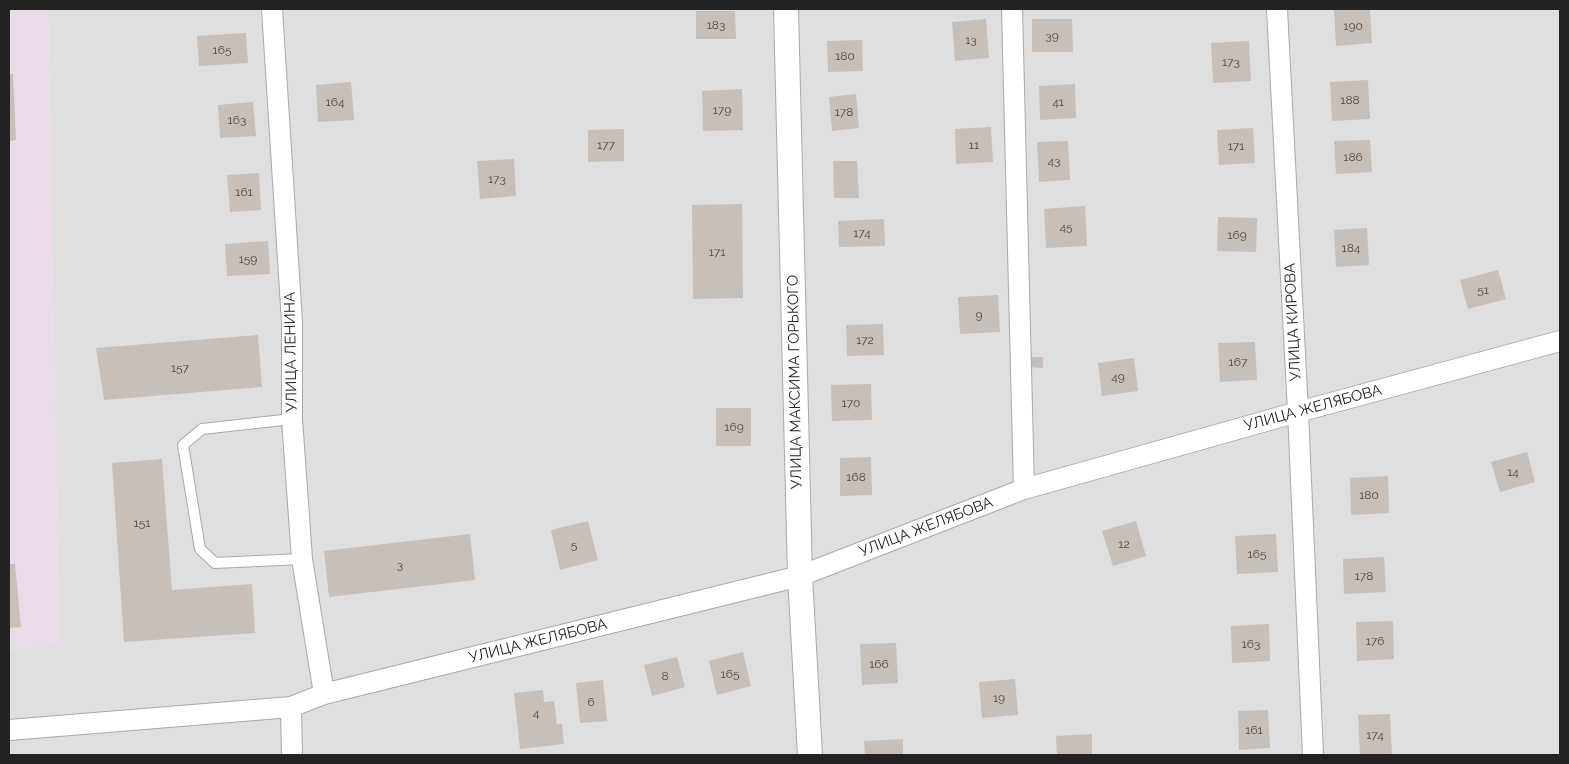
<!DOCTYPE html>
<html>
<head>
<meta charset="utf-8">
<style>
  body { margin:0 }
  #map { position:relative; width:1569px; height:764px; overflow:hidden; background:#f2efe9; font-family:Raleway,sans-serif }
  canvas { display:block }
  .frame { position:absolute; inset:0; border:10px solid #222; pointer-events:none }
</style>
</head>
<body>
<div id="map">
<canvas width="1569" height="764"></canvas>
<div class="frame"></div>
</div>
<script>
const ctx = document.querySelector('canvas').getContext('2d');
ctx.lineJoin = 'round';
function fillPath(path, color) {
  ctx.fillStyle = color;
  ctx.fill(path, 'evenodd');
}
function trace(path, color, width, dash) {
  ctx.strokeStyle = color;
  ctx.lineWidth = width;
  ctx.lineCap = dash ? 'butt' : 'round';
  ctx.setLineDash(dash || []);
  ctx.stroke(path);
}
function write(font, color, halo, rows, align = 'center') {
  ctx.font = font + ' Raleway,sans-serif';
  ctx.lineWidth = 5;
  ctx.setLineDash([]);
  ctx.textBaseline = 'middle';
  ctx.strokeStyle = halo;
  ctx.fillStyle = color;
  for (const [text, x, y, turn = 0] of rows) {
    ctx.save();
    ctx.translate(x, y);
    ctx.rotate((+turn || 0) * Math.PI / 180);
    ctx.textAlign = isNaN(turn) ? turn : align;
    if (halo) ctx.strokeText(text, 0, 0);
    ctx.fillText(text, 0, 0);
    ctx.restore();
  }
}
fillPath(new Path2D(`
  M48,9H1560V755H9V651L59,643Z`), '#e0dfdf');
fillPath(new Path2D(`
  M9,9H48L59,644L9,651Z`), '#ebdbe8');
fillPath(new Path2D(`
  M1334,9H1370L1372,43L1336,46Z
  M696,11H735L736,39H696Z
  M986,19L989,58L955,61L952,22Z
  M1032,19H1072L1073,52H1032Z
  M246,33L248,63L199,66L197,36Z
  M862,40L863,71L828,72L827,41Z
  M1249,41L1251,81L1213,83L1211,43Z
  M9,74H13L16,140L9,141Z
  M1368,80L1370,119L1332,121L1330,82Z
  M351,82L354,120L318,122L316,85Z
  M1075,84L1076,118L1040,120L1039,86Z
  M742,89L743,130L703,131L702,91Z
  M856,94L859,128L832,131L829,97Z
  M253,102L256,136L220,138L218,105Z
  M991,127L993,162L956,164L955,129Z
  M1253,128L1255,163L1219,165L1217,130Z
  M624,129V161L588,162V130Z
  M1370,140L1372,172L1336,174L1334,141Z
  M1068,141L1070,180L1039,182L1037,142Z
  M514,159L516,196L480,199L477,161Z
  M833,161H857L859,198H834Z
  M259,173L261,210L230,212L227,175Z
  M742,204L743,298L693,299L692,205Z
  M1085,206L1087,246L1046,248L1044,209Z
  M1218,217L1257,218L1256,252L1217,251Z
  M884,219L885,246L839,247L838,221Z
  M1367,228L1369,265L1336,267L1334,230Z
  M268,241L270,274L227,276L225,244Z
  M1498,270L1506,299L1468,309L1460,280Z
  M998,295L1000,332L960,334L958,297Z
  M883,324L884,355L847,356L846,325Z
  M258,335L262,387L104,400L96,348Z
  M1255,342L1257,380L1220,382L1218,343Z
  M1029,357H1043V368L1029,367Z
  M1134,358L1138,391L1102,396L1098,363Z
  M871,384L872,420L832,421L831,385Z
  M716,408H751V446H716Z
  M1527,452L1535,482L1500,492L1491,462Z
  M871,457L872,495L840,496V458Z
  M162,459L172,590L252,584L255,633L124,642L112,463Z
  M1388,476L1389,513L1351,515L1350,478Z
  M588,521L598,560L560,570L551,530Z
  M1136,521L1146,556L1113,566L1102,531Z
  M470,534L475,580L329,597L324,551Z
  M1276,534L1278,572L1237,574L1235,536Z
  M1384,557L1386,592L1344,594L1343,559Z
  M9,564H15L21,627L9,628Z
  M1393,621L1394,659L1357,661L1356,622Z
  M1269,624L1270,661L1232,663L1231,626Z
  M896,643L898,683L862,685L860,644Z
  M743,652L751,686L717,695L709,661Z
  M677,657L685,687L652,696L644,665Z
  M1015,679L1018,715L982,718L979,682Z
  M603,680L607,721L580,723L576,683Z
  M543,690L544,702L554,701L557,724H562L564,744L520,749L514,693Z
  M1268,710L1270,748L1239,750L1238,711Z
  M1390,714L1392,755H1360L1358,715Z
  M1092,734V755H1057L1056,736Z
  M903,739V755H865L864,741Z`), '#c7bfb8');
const service = new Path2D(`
  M292,419L202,429L183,445L200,549L215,563L302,559`);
const minor = new Path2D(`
  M272,9L292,322V419L302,559L324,694
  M1012,9L1024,489
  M1277,9L1298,412L1313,755
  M291,707L292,755
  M9,730L291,707L324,694L800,576L1024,489L1298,412L1560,341`);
const tertiary = new Path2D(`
  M786,9L800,576L810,755`);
trace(service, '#a9a9a9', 12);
trace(minor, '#a9a9a9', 22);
trace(tertiary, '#a9a9a9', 26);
trace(service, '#fff', 10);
trace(minor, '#fff', 20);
trace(tertiary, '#fff', 24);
write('12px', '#4b4948', null, [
  ["183",716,25],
  ["190",1353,26],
  ["39",1052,36],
  ["13",971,40],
  ["165",222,50],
  ["180",845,56],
  ["173",1231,62],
  ["188",1350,100],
  ["164",335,102],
  ["41",1058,102],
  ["179",722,110],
  ["178",844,112],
  ["163",237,120],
  ["177",606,145],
  ["11",974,145],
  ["171",1236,146],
  ["186",1353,157],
  ["43",1054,161],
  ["173",497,179],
  ["161",244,192],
  ["45",1066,227],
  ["174",862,233],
  ["169",1237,235],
  ["184",1351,248],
  ["171",717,252],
  ["159",248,259],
  ["51",1483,290],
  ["9",979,315],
  ["172",865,340],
  ["167",1238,362],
  ["157",180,368],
  ["49",1118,377],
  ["170",851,403],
  ["169",734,427],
  ["14",1513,472],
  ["168",856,477],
  ["180",1369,495],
  ["151",142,523],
  ["12",1124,544],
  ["5",574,545],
  ["165",1257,554],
  ["3",400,565],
  ["178",1364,576],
  ["176",1375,641],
  ["163",1251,644],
  ["166",879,664],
  ["165",730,674],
  ["8",665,676],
  ["19",999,698],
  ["6",591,702],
  ["4",536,713],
  ["161",1254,730],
  ["174",1375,735]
]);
write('15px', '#222', '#fff', [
  ["УЛИЦА КИРОВА",1293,322,-93],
  ["УЛИЦА ЛЕНИНА",291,352,-91],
  ["УЛИЦА МАКСИМА ГОРЬКОГО",795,382,-91],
  ["УЛИЦА ЖЕЛЯБОВА",1313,408,-15],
  ["УЛИЦА ЖЕЛЯБОВА",926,527,-21],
  ["УЛИЦА ЖЕЛЯБОВА",538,641,-14]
]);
</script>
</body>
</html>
